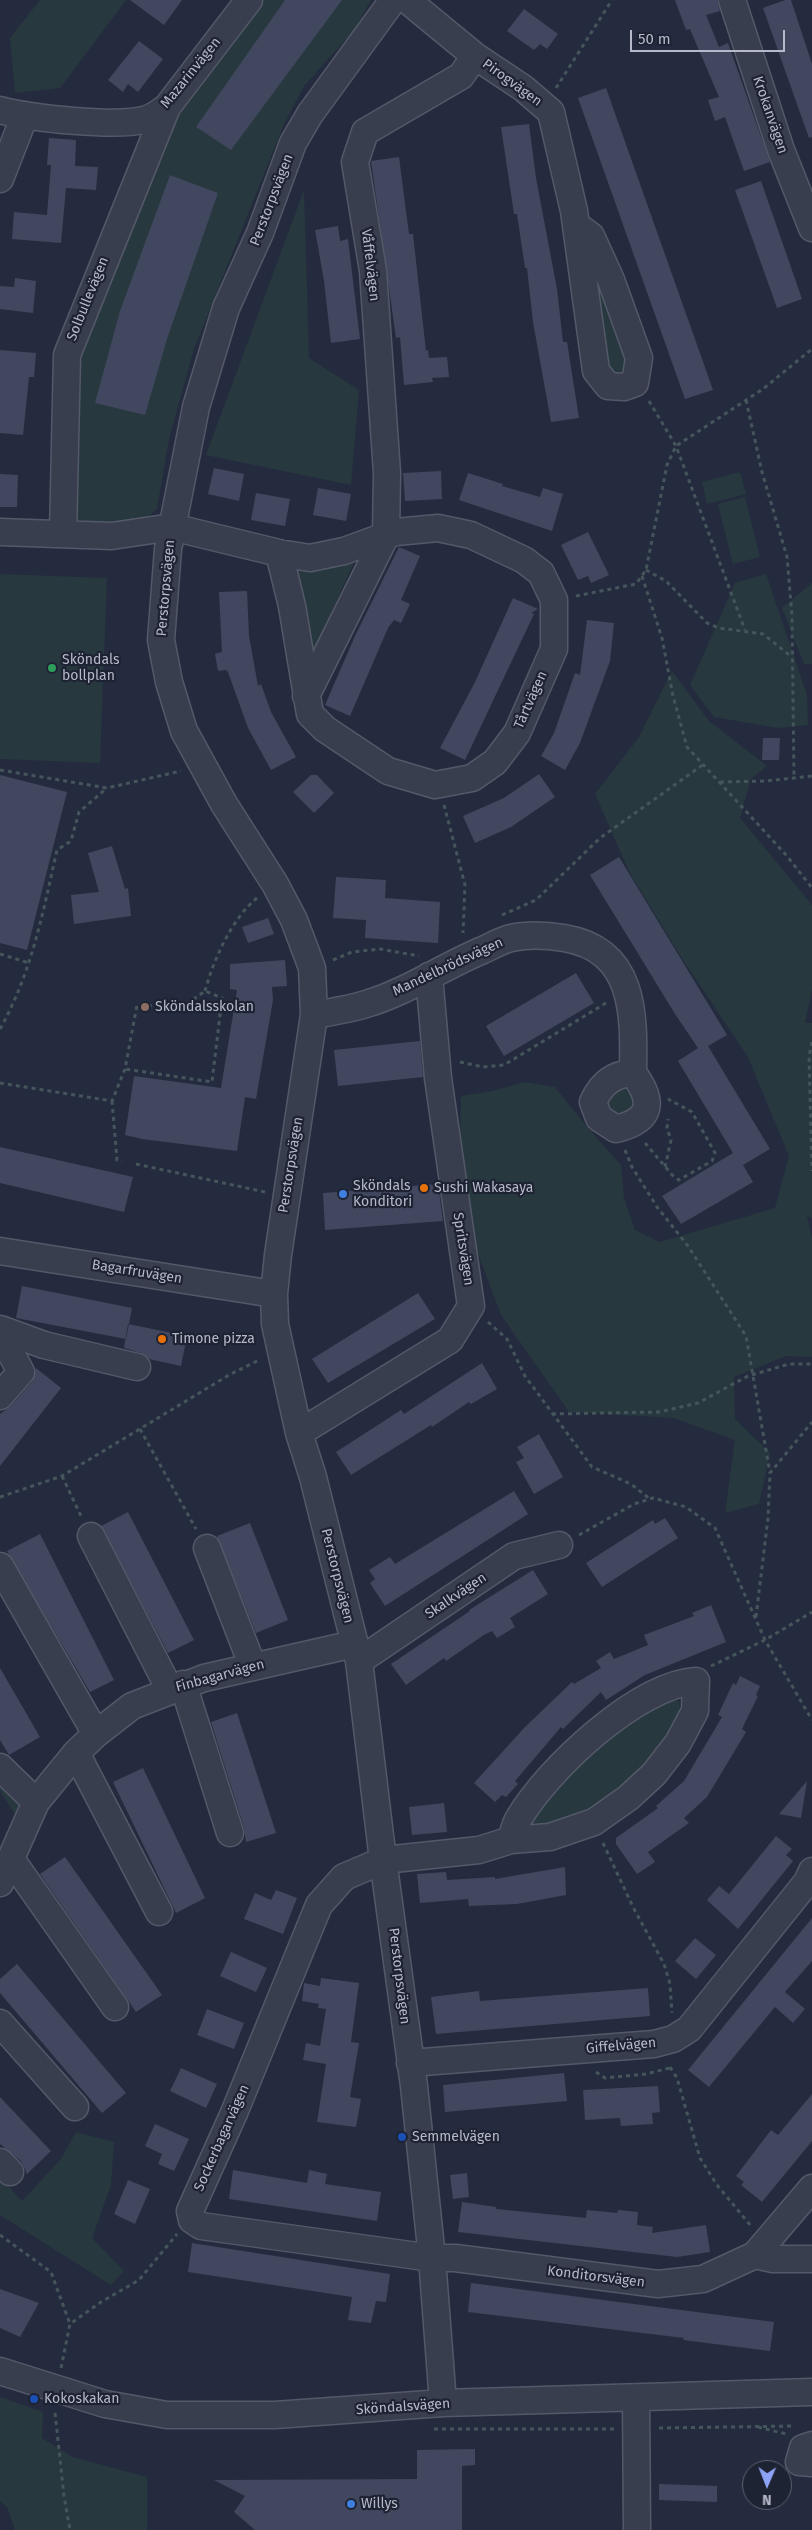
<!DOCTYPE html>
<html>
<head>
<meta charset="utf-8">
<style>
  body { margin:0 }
  #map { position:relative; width:812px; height:2530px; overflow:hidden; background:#252b3e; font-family:"Fira Sans",sans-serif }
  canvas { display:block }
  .north { position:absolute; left:742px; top:2460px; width:50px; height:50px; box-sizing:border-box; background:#1e2333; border:1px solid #5a5f6f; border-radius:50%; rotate:181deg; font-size:14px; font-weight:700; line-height:20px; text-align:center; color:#b5b9c9 }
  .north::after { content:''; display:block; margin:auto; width:18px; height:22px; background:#8da3f6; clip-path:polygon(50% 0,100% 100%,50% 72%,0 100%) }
  .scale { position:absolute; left:630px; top:30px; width:155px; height:22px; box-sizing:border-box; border:2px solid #b5b9c9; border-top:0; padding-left:6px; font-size:15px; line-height:18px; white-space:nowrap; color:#b5b9c9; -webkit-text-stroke:4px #1e2333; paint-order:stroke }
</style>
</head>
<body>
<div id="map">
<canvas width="812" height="2530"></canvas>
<div class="north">N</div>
<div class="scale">50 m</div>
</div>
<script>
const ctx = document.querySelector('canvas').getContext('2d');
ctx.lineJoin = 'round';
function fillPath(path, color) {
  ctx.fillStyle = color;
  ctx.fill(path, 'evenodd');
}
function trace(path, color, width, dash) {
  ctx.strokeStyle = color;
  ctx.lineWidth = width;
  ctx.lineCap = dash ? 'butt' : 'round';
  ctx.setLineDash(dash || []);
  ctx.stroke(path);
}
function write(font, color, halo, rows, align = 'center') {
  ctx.font = font + ' "Fira Sans",sans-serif';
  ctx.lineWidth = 4.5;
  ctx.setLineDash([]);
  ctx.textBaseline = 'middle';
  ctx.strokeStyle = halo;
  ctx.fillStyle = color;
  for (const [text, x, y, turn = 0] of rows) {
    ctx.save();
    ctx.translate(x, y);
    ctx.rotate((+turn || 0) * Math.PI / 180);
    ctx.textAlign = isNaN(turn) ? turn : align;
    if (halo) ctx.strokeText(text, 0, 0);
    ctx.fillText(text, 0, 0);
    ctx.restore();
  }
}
fillPath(new Path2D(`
  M40,0H126L60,88L15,93L10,38Z
  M262,0H371L355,29L304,86L284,124L194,349L169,439L157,509L138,525L65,521L69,383L146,153L218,53Z
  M304,190L309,358L359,390L351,485L206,455Z
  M589,253L627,356L628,375H610Z
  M740,472L746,494L707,504L702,482Z
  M745,497L760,557L733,564L718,504Z
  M355,560L311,657L295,574L298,564Z
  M0,574L107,578L100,763L0,759Z
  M766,574L807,695L808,725L778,728L714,717L690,685L735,583Z
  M812,583V664H804L782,608Z
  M672,671L709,721L767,766L751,779L740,818L812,905V989L805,1023H812V1218L807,1216L812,1238V1357L786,1356L734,1377L735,1419L770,1453L759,1504L725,1513L735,1440L674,1418L569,1412L501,1315L465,1219L460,1146L461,1096L492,1091L525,1082L555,1087L582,1121L621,1165L624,1198L635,1230L660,1242L775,1208L789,1156L748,1057L683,960L630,873L595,794L639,737Z
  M628,1086L638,1105L622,1118L607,1111L606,1095L608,1091Z
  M672,1700L679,1701C689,1735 602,1811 573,1823C560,1828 545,1829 531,1832L527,1822L565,1771L624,1725L663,1703Z
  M0,1779L31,1801L22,1825L0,1791Z
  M76,2132L114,2142L111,2185L92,2238L124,2271L111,2285L0,2215V2177L22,2201L61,2159Z
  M0,2397L43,2412L42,2438L72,2457L147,2477V2530H15L7,2507L0,2501Z`), '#27383f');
fillPath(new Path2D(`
  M130,0H182L164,25Z
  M285,0H342L231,150L196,127Z
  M675,0H717L720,11L706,15L719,47L728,43L770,162L744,171L725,117L715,121L708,100L719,97L690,29L686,30Z
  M785,0H791L812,64V137L809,138L763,8Z
  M524,9L558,34L547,49L540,44L534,50L507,31Z
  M139,41L163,59L138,92L128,84L123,92L108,80Z
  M606,88L713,390L685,399L578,98Z
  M529,124L536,178L557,289L563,342H567L579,418L551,422L533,322L527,268H525L517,214H514L501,127Z
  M49,138L76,140L75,166L98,167L96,190L66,188L61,243L12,239L14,212L47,215L51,165H47Z
  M399,157L409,234H413L426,351L428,350L429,358L447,357L449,377L432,378L433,382L404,385L400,337L396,338L371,161Z
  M170,175L218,193L167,339L145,415L95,403L120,311Z
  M761,181L802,299L777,308L735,190Z
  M338,226L340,241L348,239L360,339L331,343L324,281L315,230Z
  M15,278L36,281L33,313L0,309V286L14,287Z
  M0,350L36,353L34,377H29L23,435L0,433Z
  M214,468L244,474L239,501L208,494Z
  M441,471L442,499L405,501L403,473Z
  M468,473L503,484L502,486L540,497L543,488L563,494L552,531L459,500Z
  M0,474L18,475L17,507H0Z
  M318,488L351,494L346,521L313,515Z
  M256,493L290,499L285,526L251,520Z
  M588,532L609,575L591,583L588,576L578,580L561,545Z
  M399,547L420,556L401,600L410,604L401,623L394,620L388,628L350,716L325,705L355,636Z
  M247,591L249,636L258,686L261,684L271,712L296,757L271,770L248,728L228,672L226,670L218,671L215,654L222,652L219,592Z
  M513,598L538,609L531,613L534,614L465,760L440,748L475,682Z
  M587,620L614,623L610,661L580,743L565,770L541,756L554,733L575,673L580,675Z
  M763,738H780L779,760H762Z
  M539,774L555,797L511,827L475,843L463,816L504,798Z
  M0,775L67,792L27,950L0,943Z
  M311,775H317L334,793L314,813L293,792Z
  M112,846L125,889L128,888L131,916L74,924L71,895L99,892L88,853Z
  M619,857L727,1035L708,1046L770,1149L743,1165L753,1182L681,1224L662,1196L733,1153L678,1061L698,1048L675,1014L590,875Z
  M336,877L386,880L385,898L440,902L438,943L365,938L366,920L333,918Z
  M268,918L274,934L248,943L242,927Z
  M285,960L287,986L272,987L273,1000L256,1099L245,1097L237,1151L142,1139L125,1135L134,1076L221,1088L237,990L230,989V964Z
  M576,973L594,1003L504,1056L486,1026Z
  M420,1041L423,1077L338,1086L334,1050Z
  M0,1147L133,1177L124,1212L0,1183Z
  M438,1184L443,1221L325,1230L323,1193Z
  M22,1286L132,1308L126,1339L16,1318Z
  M418,1293L435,1319L328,1383L312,1359Z
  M128,1324L187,1336L181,1366L149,1359L141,1353L124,1348Z
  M482,1363L497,1389L471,1404L469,1402L432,1427L431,1425L351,1475L336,1452L401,1410L404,1414Z
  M36,1368L61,1388L0,1466V1414L11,1406L32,1382Z
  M539,1434L563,1477L534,1494L516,1462L524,1458L517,1447Z
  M514,1491L528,1514L385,1606L370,1583L375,1579L369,1570L390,1557L395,1564Z
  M128,1512L194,1640L168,1653L101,1526Z
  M665,1518L678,1538L602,1587L586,1563L653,1520L655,1524Z
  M250,1523L288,1620L256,1633L217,1536Z
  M40,1534L114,1680L90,1692L7,1551Z
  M533,1570L548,1594L510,1618L515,1627L497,1638L492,1631L484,1635L446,1661L444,1658L406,1685L391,1664L470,1611L469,1610Z
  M711,1605L726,1642L645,1675L606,1700L601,1692L563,1729L561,1727L515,1781L518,1784L506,1797L502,1795L495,1802L474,1783L525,1727L572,1682L574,1684L601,1668L596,1661L610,1652L614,1659L648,1645L644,1635L694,1616L692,1613Z
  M0,1668L40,1737L9,1755L0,1740Z
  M740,1676L760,1686L756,1695L758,1696L742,1729L746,1732L707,1797L684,1818L689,1823L648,1852L655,1862L637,1874L616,1844V1838L658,1808L656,1806L684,1781L722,1717L718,1715L733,1683L736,1685Z
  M237,1713L276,1833L246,1842L244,1828L211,1722Z
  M143,1768L205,1898L176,1913L113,1782Z
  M807,1781L801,1818L779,1814Z
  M444,1803L447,1832L412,1835L409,1807Z
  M776,1836L792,1849L786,1855L793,1861L738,1929L707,1900L719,1886L729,1894Z
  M65,1857L162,1995L136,2012L40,1874Z
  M565,1867L566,1895L517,1904L469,1906L468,1899L420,1903L417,1874L446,1872L447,1880L495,1877V1879Z
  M276,1890L297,1898L283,1934L244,1919L255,1893L271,1900Z
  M812,1918V1961L785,1992L805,2009L793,2023L775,2007L709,2087L688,2070Z
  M695,1938L716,1955L696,1979L675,1961Z
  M231,1952L267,1968L256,1992L220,1976Z
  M17,1964L126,2093L102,2113L0,1993V1979Z
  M321,1978L359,1983L351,2042L359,2043L350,2097L361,2099L356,2127L317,2122L326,2064L303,2060L306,2043L320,2046L326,2009L318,2008L319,2004L302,2001L304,1983L320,1986Z
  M648,1988L650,2016L436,2034L431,1997L479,1991L480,2001Z
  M207,2009L244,2023L234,2049L197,2035Z
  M181,2068L217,2084L206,2108L170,2091Z
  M564,2073L567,2101L445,2112L443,2085Z
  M658,2086L660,2112L652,2113L653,2124L621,2126L620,2118L585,2120L583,2090Z
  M812,2094V2141L762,2202L741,2185L744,2182L736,2176L771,2130L778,2135Z
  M0,2097L51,2151L27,2174L21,2161L0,2144Z
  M155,2124L189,2139L174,2171L158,2164L162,2154L145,2146Z
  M233,2170L307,2183L309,2170L327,2174L325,2184L381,2192L377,2221L229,2199Z
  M467,2173L469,2197L453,2199L450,2175Z
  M128,2180L150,2189L135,2224L114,2214Z
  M462,2202L496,2207V2209L586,2218L587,2210L617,2213L618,2210L638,2212L637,2225L653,2227L652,2233L706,2225L710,2252L677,2257L458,2232Z
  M192,2243L390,2274L386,2302L376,2301L371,2323L348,2320L352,2297L188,2272Z
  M471,2283L774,2322L770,2351L683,2340L684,2338L468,2312Z
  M0,2289L39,2303L20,2337L0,2328Z
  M475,2449V2465L462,2466V2530H255L234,2512L245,2496L214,2480L417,2479V2450Z
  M659,2484L717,2486V2502L659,2500Z`), '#41475e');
const minor = new Path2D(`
  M393,0L310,114L293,143L260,233L226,308L196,407L168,549L161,640L169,682L184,731L224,804L275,884L294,920L312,968L314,1015L278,1255L274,1294L275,1324L299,1433L313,1477L359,1661L382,1852L414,2086L432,2258L443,2403
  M407,0L475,56L523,88L551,112L574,211L596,371L608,386L624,387L635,383L639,358L611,280L591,236L576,225
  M732,0L781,150L812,228
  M0,110C31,118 118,128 147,119C154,117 161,111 167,107L249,0
  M0,179L25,115
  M0,532L112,536L172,527L279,553L310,558L344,551L396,532L438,528L471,535L524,560L541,573L554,600V649L517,733L495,762L472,778L435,785L388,771L325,729L310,714L292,606L279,553
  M63,534L67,355L167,107
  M306,696L386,535L387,473L373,271L355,162L365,132L461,76L475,56
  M314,1015C331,1012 350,1009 366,1004C407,992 444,966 483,950C492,946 502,940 511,938C529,934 546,935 564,938C636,950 634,1015 633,1073C613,1074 601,1084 593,1102L599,1118L616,1129C653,1120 654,1101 633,1073
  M0,1251L274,1294
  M0,1329L44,1345L137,1367
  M0,1333L21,1372L0,1396
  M299,1433L450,1340L471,1306L438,1078L429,976
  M91,1536L170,1690
  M207,1548L253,1667
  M0,1566L96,1734
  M359,1661L514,1556L559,1545
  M183,1684L230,1833
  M76,1753L159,1912
  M0,1767L36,1802
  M511,1840C513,1833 515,1824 519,1818C548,1769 637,1685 696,1681L695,1711L678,1743L654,1774L628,1798L594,1822L550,1837L511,1840L479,1850L384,1860L344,1877L319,1905L234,2113L190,2211L192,2220L201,2226L432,2258H455L658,2284L703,2279L755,2255
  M11,1859L115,2007
  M0,1883L36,1802L76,1753L96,1734L132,1706L204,1678L354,1644
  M0,2023L75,2107
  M410,2063L654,2044L673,2039L689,2029L807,1882L812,1871
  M0,2162L10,2172
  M812,2188L755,2255L773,2259H812
  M0,2371L105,2404L167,2415H275L443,2403L812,2392
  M636,2398L637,2530
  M812,2445L803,2448L799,2462L812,2463`);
trace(minor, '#545969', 29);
trace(new Path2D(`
  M556,88L612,0
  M746,400L762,472L787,557L792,616L794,778
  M649,401L676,446L745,630
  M646,570L666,581L707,623L719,628L763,634L792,657
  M642,576L662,638L673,696L687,747L787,856L812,888
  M576,596L636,584L646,570L667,465L676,446L763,389L812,349
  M0,770L107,788L181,771
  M720,782L766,781L812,776
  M444,805L465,885L463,933
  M502,915L536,900L600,838L704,764
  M0,954L29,963
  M333,960L352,952L380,949L419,956
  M205,991C213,961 232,918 257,898
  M0,1029C32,972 43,912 57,850L71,841L79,812L107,788
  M812,1042L809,1056L812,1171
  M460,1062L483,1067L504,1065L606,1003
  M0,1083L112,1101L125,1069L137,1005L183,1007L205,991L222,998L212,1082L125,1069
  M112,1101L117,1160L122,1161
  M645,1143L674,1177L679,1180L712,1161L715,1153L692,1112L668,1099
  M625,1150L632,1167L657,1207L688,1246L746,1336L770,1473
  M136,1164L265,1192
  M665,1167L671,1140L667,1128L668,1119
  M488,1322L507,1339L525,1376L592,1467L631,1484L650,1499
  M552,1414L659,1412L698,1403L748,1376L789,1364H812
  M140,1429L196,1529
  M62,1476L81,1516
  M0,1497L62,1476L229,1375L259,1360
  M579,1535L634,1504L653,1498L686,1507L715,1528L765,1640L812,1720
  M756,1617L768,1518L770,1473L812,1422
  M711,1666L765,1640L812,1612
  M603,1843L633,1907L664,1964L670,1984L672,2013
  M670,2067L677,2078L700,2158L717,2185L751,2226
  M596,2072L605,2078L646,2074L670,2068
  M0,2235L51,2272L70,2324
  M61,2368L70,2324L101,2302L139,2280L177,2234
  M55,2413L64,2496L70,2530
  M758,2427L786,2434
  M659,2428L795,2426
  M434,2429H615`), '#45555c', 3, [4, 4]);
trace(minor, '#393e4e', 26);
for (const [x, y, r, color] of [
  [52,668,5,"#2e9e5b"],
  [145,1007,5,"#8d6e63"],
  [424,1188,5,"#e8710a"],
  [343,1194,5,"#3f7fe0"],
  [162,1339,5,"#e8710a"],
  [402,2137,5,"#1a4fb4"],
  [34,2399,5,"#1a4fb4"],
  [351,2504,5,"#3f7fe0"]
]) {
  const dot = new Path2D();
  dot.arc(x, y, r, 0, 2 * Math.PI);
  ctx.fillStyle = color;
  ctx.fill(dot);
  trace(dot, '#1e2333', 2);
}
write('14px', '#b5b9c9', '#1e2333', [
  ["Mazarinvägen",191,73,-51],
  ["Pirogvägen",512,83,36],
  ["Krokanvägen",770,115,71],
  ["Perstorpsvägen",272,200,-69],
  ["Våffelvägen",370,265,83],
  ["Solbullevägen",88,299,-68],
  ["Perstorpsvägen",166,588,-85],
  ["Tårtvägen",531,700,-66],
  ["Mandelbrödsvägen",448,967,-25],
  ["Perstorpsvägen",291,1165,-81],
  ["Spritsvägen",463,1249,81],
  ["Bagarfruvägen",137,1272,9],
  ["Perstorpsvägen",337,1576,76],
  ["Skalkvägen",456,1596,-34],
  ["Finbagarvägen",220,1676,-15],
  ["Perstorpsvägen",399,1976,83],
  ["Giffelvägen",621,2046,-5],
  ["Sockerbagarvägen",222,2138,-66],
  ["Konditorsvägen",596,2277,7],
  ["Sköndalsvägen",403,2407,-4]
]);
write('14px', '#b5b9c9', '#1e2333', [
  ["Sköndals",62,660],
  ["bollplan",62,676],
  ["Sköndalsskolan",155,1007],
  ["Sköndals",353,1186],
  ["Konditori",353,1202],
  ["Sushi Wakasaya",434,1188],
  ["Timone pizza",172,1339],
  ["Semmelvägen",412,2137],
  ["Kokoskakan",44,2399],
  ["Willys",361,2504]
], 'left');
</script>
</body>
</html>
